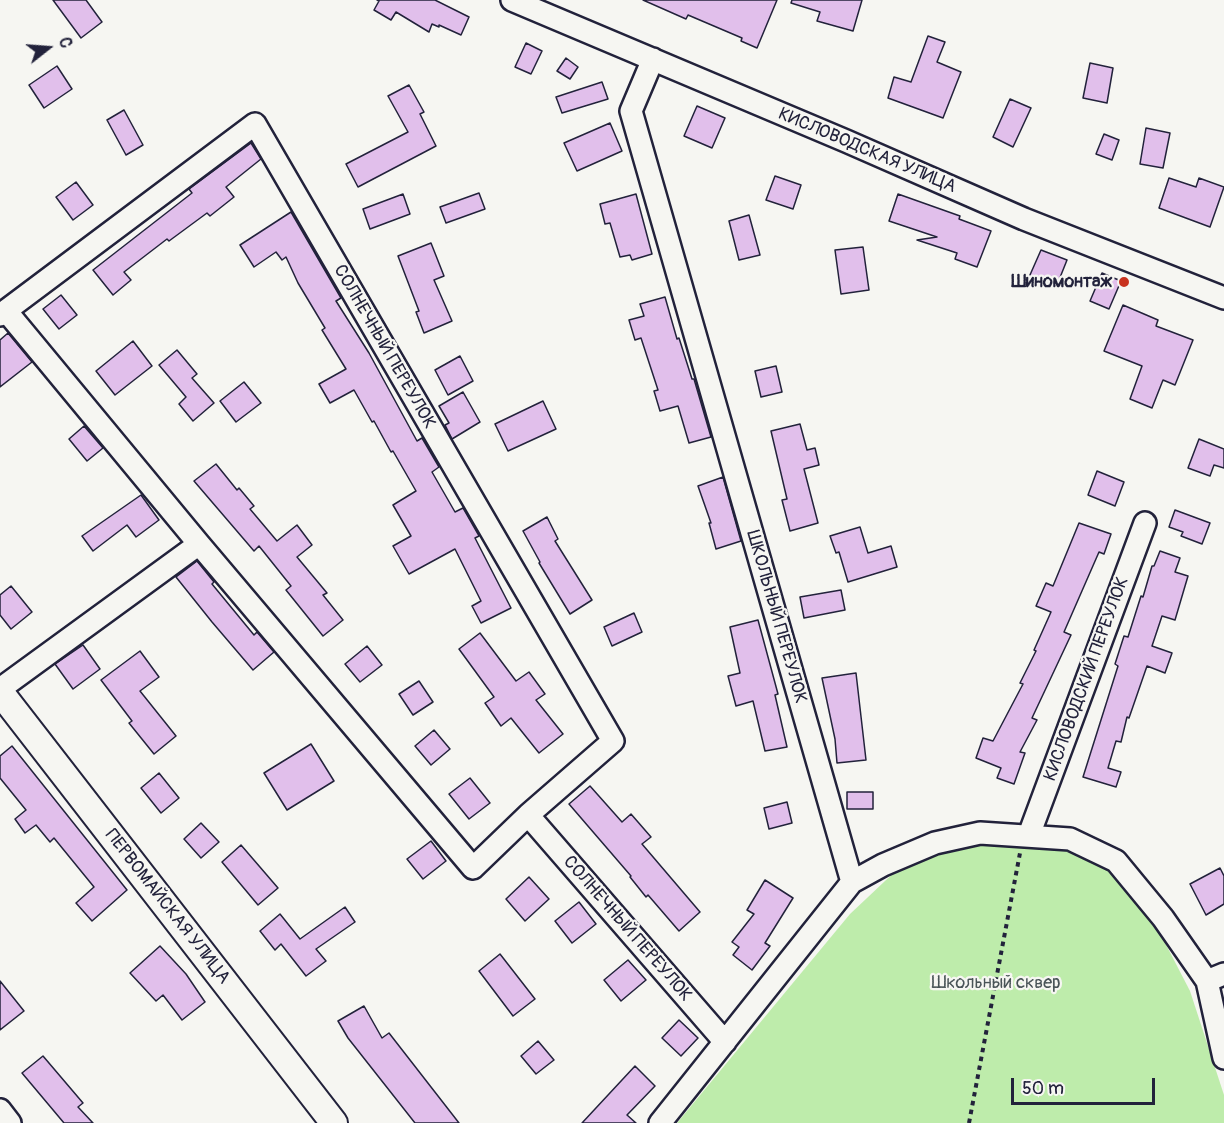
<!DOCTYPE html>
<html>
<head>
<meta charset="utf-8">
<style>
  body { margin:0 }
  #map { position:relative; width:1224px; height:1123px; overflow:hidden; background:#f6f6f2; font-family:Pangolin,sans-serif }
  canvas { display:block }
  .north { position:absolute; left:18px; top:18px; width:60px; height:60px; -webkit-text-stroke:4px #f6f6f2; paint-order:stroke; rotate:73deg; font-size:16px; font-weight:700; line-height:24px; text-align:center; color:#22223b }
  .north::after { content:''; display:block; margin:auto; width:21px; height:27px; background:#22223b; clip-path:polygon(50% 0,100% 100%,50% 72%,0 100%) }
  .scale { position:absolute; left:1011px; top:1078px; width:144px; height:27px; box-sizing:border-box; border:3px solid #22223b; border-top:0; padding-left:8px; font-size:18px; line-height:21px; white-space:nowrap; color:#22223b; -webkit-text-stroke:4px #f6f6f2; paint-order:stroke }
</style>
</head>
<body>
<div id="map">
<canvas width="1224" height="1123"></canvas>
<div class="north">С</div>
<div class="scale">50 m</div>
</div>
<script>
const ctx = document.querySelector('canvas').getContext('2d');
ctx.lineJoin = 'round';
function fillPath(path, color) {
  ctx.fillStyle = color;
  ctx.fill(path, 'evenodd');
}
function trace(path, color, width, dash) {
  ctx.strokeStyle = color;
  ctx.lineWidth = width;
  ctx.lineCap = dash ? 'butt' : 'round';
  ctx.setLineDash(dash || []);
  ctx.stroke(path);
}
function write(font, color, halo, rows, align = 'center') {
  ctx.font = font + ' Pangolin,sans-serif';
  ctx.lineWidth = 4.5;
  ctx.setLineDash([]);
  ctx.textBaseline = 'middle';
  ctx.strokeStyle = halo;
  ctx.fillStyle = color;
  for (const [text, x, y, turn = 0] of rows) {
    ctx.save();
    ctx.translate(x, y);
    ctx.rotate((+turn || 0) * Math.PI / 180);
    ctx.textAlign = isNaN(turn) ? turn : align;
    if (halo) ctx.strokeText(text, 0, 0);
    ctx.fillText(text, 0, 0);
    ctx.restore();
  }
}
fillPath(new Path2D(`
  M983,841L1031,842L1084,855L1117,870L1146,906L1190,991L1224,1095V1123H677L850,914L902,865L933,853Z`), '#beecab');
const building = new Path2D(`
  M53,0H86L102,22L81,38Z
  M377,0H435L469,17L461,35L439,25V27L432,24L429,32L396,12L391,20L374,10L379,1Z
  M643,0H777L757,48L741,41L742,38L688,15L686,19Z
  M792,0H862L853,31L817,21L820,12L791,3Z
  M928,36L945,42L937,62L961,72L943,118L888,98L894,77L911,82Z
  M526,43L542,51L531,74L515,67Z
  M566,58L578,67L570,79L557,71Z
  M1090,63L1113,68L1107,103L1083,98Z
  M57,66L72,89L44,108L29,85Z
  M602,82L608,99L562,113L556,97Z
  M409,85L424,112L420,114L436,146L358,187L346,164L408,132L388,96Z
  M1010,99L1031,108L1013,147L993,137Z
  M697,106L725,118L712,148L684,136Z
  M124,110L143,145L126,155L107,120Z
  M610,123L622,151L577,171L564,143Z
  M1146,128L1170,133L1163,168L1140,164Z
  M1104,134L1119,140L1112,160L1096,154Z
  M251,143L261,159L226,187L234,197L210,216L207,213L169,241L167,239L124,272L131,280L113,295L93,270L192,193L189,189Z
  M775,176L801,185L793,209L766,200Z
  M1169,178L1196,187L1199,178L1224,187L1210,227L1159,208Z
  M76,182L93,205L73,220L56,197Z
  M479,193L485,209L446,223L440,207Z
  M403,194L410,214L370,229L363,209Z
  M636,194L652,254L632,260L630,255L620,257L610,223L605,224L600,204Z
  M898,194L960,216L959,219L991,231L977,267L955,259L957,253L917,240L937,237L889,221Z
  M291,212L341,298L336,301L369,353L417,441L422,438L439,467L432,472L455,512L463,508L479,536L475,538L511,608L481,623L472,606L481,601L455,549L409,574L393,546L411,536L393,505L416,491L393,451L391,452L374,421L372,422L354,390L330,403L319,384L346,369L322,330L325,328L298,283L286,257L282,260L276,252L254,267L240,245Z
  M749,215L760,255L739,260L729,221Z
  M431,243L444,276L434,280L452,321L424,333L416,312L419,311L398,256Z
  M863,247L869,290L841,294L835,250Z
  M1041,250L1067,260L1057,285L1049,282L1026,284Z
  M1102,273L1121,281L1109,309L1090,301Z
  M61,295L77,315L59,329L43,309Z
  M665,297L677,339L679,338L692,379H694L711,437L689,443L678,406L660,411L654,391L658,390L641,338L635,340L629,320L644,316L640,304Z
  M1123,305L1158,320L1156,326L1193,340L1175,385L1163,380L1152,408L1130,399L1142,366L1104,351Z
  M8,333L32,362L0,387V340Z
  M133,341L152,366L115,395L96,371Z
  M177,350L197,374L192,378L214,403L193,421L179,404L186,397L159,365Z
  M460,356L473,381L448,395L435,370Z
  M776,366L782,392L761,397L755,371Z
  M244,382L261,403L236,422L220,401Z
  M463,392L480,422L452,439L445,425L449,423L439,406Z
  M543,401L556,429L508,451L495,424Z
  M800,424L807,450L815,448L819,465L804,469L818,523L790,531L782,500L787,499L771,431Z
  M84,426L103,448L87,461L69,439Z
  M1199,439L1224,449V468L1214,465L1210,476L1188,468Z
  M216,464L237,490L239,488L254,506L250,509L277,541L297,525L312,545L297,557L327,593L323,595L343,620L323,636L286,590L291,586L259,546L254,551L194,481Z
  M1097,471L1124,482L1115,506L1088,495Z
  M723,477L741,541L716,549L709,523H711L698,486Z
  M141,495L159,520L136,537L127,525L93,551L82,536Z
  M1175,510L1210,523L1202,544L1181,536L1183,532L1169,527Z
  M547,517L558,539L555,541L592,600L570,614L539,563L540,562L523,531Z
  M1079,523L1111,534L1104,554L1099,552L1064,632L1071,635L1032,718L1037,720L1020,752L1025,753L1014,784L997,778L1001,768L976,758L983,738L993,741L1023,684L1020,683L1036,651L1034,650L1051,612L1036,606L1046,583L1053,586Z
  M860,527L868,553L891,546L897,567L848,582L839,552L836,553L830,536Z
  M1160,551L1180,558L1175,572L1188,576L1175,620L1162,616L1152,646L1172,653L1165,673L1147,666L1129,718L1127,717L1121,742L1116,741L1108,768L1121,772L1116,787L1083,777L1118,666L1115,664L1124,636L1128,637L1141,596L1143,597L1152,566H1154Z
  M197,561L214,582L212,584L254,635L257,632L274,652L253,670L212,622L176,577Z
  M11,586L32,612L11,629L0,615V595Z
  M841,590L845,610L804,618L800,597Z
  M634,613L642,632L612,646L604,627Z
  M758,620L778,694L775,695L787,747L765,751L753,701L736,706L728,676L740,673L730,627Z
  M480,633L516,681L529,672L545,694L536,700L563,734L539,753L511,718L501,726L485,703L494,697L459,649Z
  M83,645L100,669L73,689L55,664Z
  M367,646L382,665L360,682L345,664Z
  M140,651L159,677L140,691L176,736L154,754L129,723L132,721L101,680Z
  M856,673L866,760L837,763L835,739L822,678Z
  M419,681L433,702L413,715L399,694Z
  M434,730L450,749L431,765L415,746Z
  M311,744L334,781L287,810L264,773Z
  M12,746L127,890L92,921L76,903L94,887L54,838L50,842L36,825L25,833L15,819L26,810L0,778V756Z
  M159,773L179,798L161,813L141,788Z
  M470,778L490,803L469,819L449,794Z
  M590,786L622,822L631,814L651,837L642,844L700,912L679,931L648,895L646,897L630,877L631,876L569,804Z
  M847,792H873V809H847Z
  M787,802L792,823L769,829L764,808Z
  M201,823L219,842L201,858L184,839Z
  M431,841L446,861L423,879L407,859Z
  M241,845L278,888L258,905L222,862Z
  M1220,868L1224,876V904L1206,915L1190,884Z
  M529,877L549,899L525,921L506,899Z
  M765,880L793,898L765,943L770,946L752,970L733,955L739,947L732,942L754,914L747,910Z
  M579,902L596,924L572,943L555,921Z
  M345,907L355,922L316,949L326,961L306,976L281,944L275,950L260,931L280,914L300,939Z
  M160,946L186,974L205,1002L182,1020L163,995L156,1001L130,973Z
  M500,954L535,999L513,1016L479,971Z
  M628,960L646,980L621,1001L604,980Z
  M0,981L24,1011L0,1030Z
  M364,1006L382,1038L389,1033L459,1123H415L348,1038L338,1021Z
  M679,1020L698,1038L681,1056L662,1038Z
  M538,1041L554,1060L536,1074L521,1056Z
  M43,1056L83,1103L78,1107L93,1123H64L22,1073Z
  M635,1066L655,1086L627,1115L636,1123H582Z`);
fillPath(building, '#e1bfeb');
trace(building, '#22223b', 1.5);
const minor = new Path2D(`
  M512,0L846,141L1024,219L1224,298
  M653,59L631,111L852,882L660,1123
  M7,312L199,544L473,868L528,815
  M0,315L255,124L613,741L528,815L725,1042
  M0,689L199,544
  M1029,835L1145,523
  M852,882L883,865L935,843L980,833L1070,839L1116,861L1163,918L1207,981
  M1224,974L1207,981L1224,1058
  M0,1110L10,1123`);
const major = new Path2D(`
  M0,692L334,1123`);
trace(minor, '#22223b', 26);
trace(major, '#22223b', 30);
trace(new Path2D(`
  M969,1123L1020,853`), '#22223b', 4, [4.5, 4.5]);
trace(minor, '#f6f6f2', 21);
trace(major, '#f6f6f2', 26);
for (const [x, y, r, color] of [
  [1124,282,6,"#c8321e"]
]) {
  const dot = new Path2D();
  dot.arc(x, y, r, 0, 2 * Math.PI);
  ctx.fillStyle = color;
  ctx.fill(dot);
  trace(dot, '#f6f6f2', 2);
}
write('18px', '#22223b', '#f6f6f2', [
  ["КИСЛОВОДСКАЯ УЛИЦА",867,151,23],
  ["СОЛНЕЧНЫЙ ПЕРЕУЛОК",384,347,60],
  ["ШКОЛЬНЫЙ ПЕРЕУЛОК",776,617,74],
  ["КИСЛОВОДСКИЙ ПЕРЕУЛОК",1087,679,-70],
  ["ПЕРВОМАЙСКАЯ УЛИЦА",167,907,52],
  ["СОЛНЕЧНЫЙ ПЕРЕУЛОК",627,929,49]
]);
write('bold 18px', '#22223b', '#f6f6f2', [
  ["Шиномонтаж",1112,282]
], 'right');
write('18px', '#495457', '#f6f6f2', [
  ["Школьный сквер",996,983]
]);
</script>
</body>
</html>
